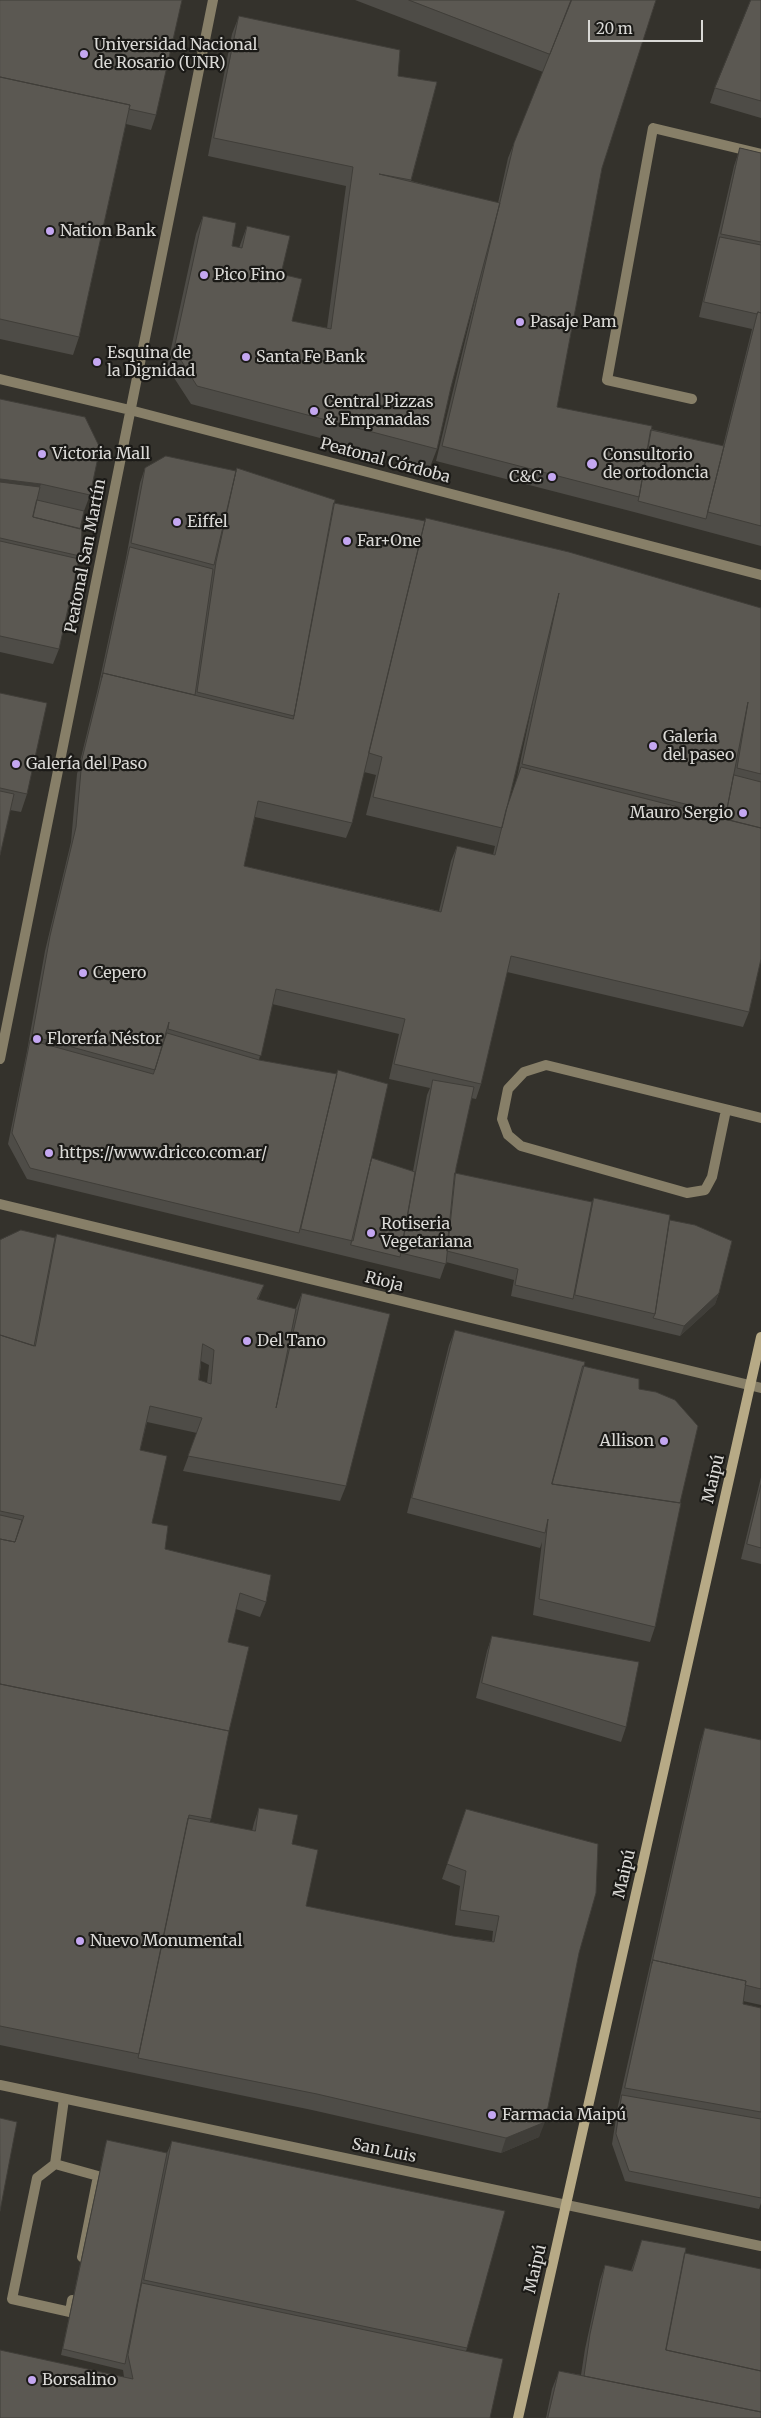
<!DOCTYPE html>
<html>
<head>
<meta charset="utf-8">
<style>
  body { margin:0 }
  #map { position:relative; width:761px; height:2418px; overflow:hidden; background:#34322c; font-family:Merriweather,serif }
  canvas { display:block }
  .scale { position:absolute; left:588px; top:20px; width:115px; height:22px; box-sizing:border-box; border:2px solid #dad9d6; border-top:0; padding-left:6px; font-size:15px; line-height:18px; white-space:nowrap; color:#dad9d6; -webkit-text-stroke:4px #1b1a17; paint-order:stroke }
</style>
</head>
<body>
<div id="map">
<canvas width="761" height="2418"></canvas>
<div class="scale">20 m</div>
</div>
<script>
const ctx = document.querySelector('canvas').getContext('2d');
ctx.lineJoin = 'round';
function trace(path, color, width, dash) {
  ctx.strokeStyle = color;
  ctx.lineWidth = width;
  ctx.lineCap = dash ? 'butt' : 'round';
  ctx.setLineDash(dash || []);
  ctx.stroke(path);
}
function fillPath(path, color) {
  ctx.fillStyle = color;
  ctx.fill(path, 'evenodd');
}
function write(font, color, halo, rows, align = 'center') {
  ctx.font = font + ' Merriweather,serif';
  ctx.lineWidth = 4.5;
  ctx.setLineDash([]);
  ctx.textBaseline = 'middle';
  ctx.strokeStyle = halo;
  ctx.fillStyle = color;
  for (const [text, x, y, turn = 0] of rows) {
    ctx.save();
    ctx.translate(x, y);
    ctx.rotate((+turn || 0) * Math.PI / 180);
    ctx.textAlign = isNaN(turn) ? turn : align;
    if (halo) ctx.strokeText(text, 0, 0);
    ctx.fillText(text, 0, 0);
    ctx.restore();
  }
}
trace(new Path2D(`
  M692,399L607,380L653,128L761,154
  M726,1110L712,1177L705,1190L687,1193L521,1146L508,1135L502,1119L508,1089L524,1072L546,1065L761,1118
  M64,2099L55,2164L37,2178L12,2299L70,2312L72,2300
  M55,2164L98,2176L82,2257`), '#877f68', 10);
trace(new Path2D(`
  M0,379L130,410L761,575
  M0,1059L213,0`), '#877f68', 10);
trace(new Path2D(`
  M0,1204L761,1388
  M0,2085L761,2246`), '#877f68', 10);
trace(new Path2D(`
  M518,2418L761,1337`), '#b7aa86', 10);
fillPath(new Path2D(`
  M0,0L156,115L151,130L126,124L79,337L73,355L0,339Z
  M355,0H656L602,168L557,407L723,446L752,329L699,317L734,166L740,148L761,153V546L634,512L436,461L479,283L451,387L437,449L430,467L191,404L167,367L196,234L203,216L232,246L239,248L247,226L281,274L292,321L327,328L346,186L208,156L232,34L239,16L398,76L437,82L411,181L498,203L508,158L543,72Z
  M761,0V118L710,103L715,88Z
  M0,399L90,495L84,511L80,529V556L59,649L53,664L0,652Z
  M145,468L334,503L761,608V959L749,1012L743,1027L507,972L481,1084L476,1099L471,1098L456,1168L455,1173L592,1202L594,1198L670,1220L719,1293L715,1304L680,1336L511,1296L514,1280L446,1262L440,1279L27,1179L8,1144L27,1051L45,951L71,842L77,774L98,688L126,558L140,483ZM536,687L516,782L507,808ZM364,772L376,775L366,815L495,846L493,855L457,846L451,861L439,911L244,866L255,817L346,838L352,823ZM272,1004L399,1034L389,1079L430,1088L427,1095L413,1171L370,1162L338,1070L337,1074L259,1060Z
  M0,693L27,794L21,812L10,810L0,855Z
  M57,1234L264,1285L258,1300L293,1324L296,1308L302,1293L346,1486L340,1501L183,1471L197,1433L147,1422L140,1450L152,1523L165,1549L266,1602L260,1617L236,1609L228,1642L229,1731L210,1822L252,1831L254,1823L259,1808L292,1844L306,1906L453,1936L492,1941L493,1931L455,1925L460,1886L442,1879L466,1809L579,1953L539,2137L501,2153L312,2110L0,2045V1240L55,1238ZM201,1361L209,1365L207,1383L199,1380Z
  M455,1330L583,1366L639,1389L680,1503L655,1627L650,1642L533,1615L542,1542L540,1548L407,1513L449,1345Z
  M761,1477V1564L741,1559Z
  M492,1636L626,1727L621,1742L476,1698L487,1651Z
  M705,1728L761,1740V2005L743,2001V2004L761,2008V2203L759,2209L625,2181L612,2144L618,2106L647,1978L700,1743Z
  M107,2140L167,2153L172,2141L467,2348L466,2351L0,2418L124,2377L123,2370L61,2355L105,2146Z
  M642,2240L685,2253L761,2418H546L552,2389L559,2371L581,2375L585,2349L600,2280L605,2265L631,2271Z`), '#4e4c47');
fillPath(new Path2D(`
  M0,479L41,484L33,506L0,501Z
  M719,1293L715,1304L680,1336L684,1326Z
  M545,2122L539,2137L501,2153L506,2138Z`), '#403e39');
const building = new Path2D(`
  M0,0H182L156,115L129,109L130,105L0,77Z
  M409,0H571L550,54Z
  M572,0H656L602,168L557,407L652,426L639,497L442,446L514,143Z
  M751,0H761V101L715,88Z
  M239,16L400,50L398,76L437,82L411,180L379,174L500,203L451,387L437,449L197,386L174,349L203,216L236,223L232,246L242,248L247,226L290,236L281,274L302,279L292,321L331,329L353,167L214,138Z
  M0,77L130,105L79,337L0,319Z
  M740,148L761,153V242L721,234Z
  M720,237L761,245V313L758,312L757,314L704,302Z
  M758,312L761,313V526L708,512Z
  M0,399L85,417L100,448L90,495L41,484L0,479Z
  M651,430L724,446L706,519L638,501L639,497Z
  M166,456L236,471L214,565L131,543L145,468Z
  M237,468L335,500L294,716L197,692L216,562Z
  M0,482L40,487L33,517L82,529L80,556L0,538Z
  M37,500L84,511L80,529L33,517Z
  M334,503L425,521L352,823L258,801L244,866L441,912L457,846L495,855L506,810L521,767L761,828V959L749,1012L511,956L481,1084L394,1064L405,1019L276,989L261,1056L168,1029L169,1022L155,1070L32,1036L50,936L76,827L82,759L103,673L293,719Z
  M426,518L569,552L761,608V774L737,768L748,702L726,814L522,764L559,593L502,828L373,797L382,757L369,753Z
  M0,541L79,559L59,649L0,636Z
  M130,547L213,569L195,695L103,673L102,677Z
  M0,693L47,703L27,794L0,788Z
  M734,775L761,782V828L724,819L726,814Z
  M0,791L14,794L0,855Z
  M167,1033L259,1060L337,1074L299,1233L30,1168L12,1133L30,1040L153,1074Z
  M338,1070L388,1084L353,1241L301,1229Z
  M433,1080L474,1087L456,1168L446,1264L401,1253Z
  M372,1158L415,1172L400,1257L351,1245Z
  M455,1173L592,1202L573,1299L515,1285L518,1269L447,1251Z
  M594,1198L670,1215L655,1314L575,1295Z
  M670,1220L695,1225L732,1241L719,1293L684,1326L653,1318L655,1314Z
  M21,1230L55,1238L34,1346L0,1335V1240Z
  M57,1234L264,1285L257,1299L296,1309L276,1408L302,1293L390,1314L346,1486L188,1456L202,1418L150,1406L140,1450L167,1456L152,1523L168,1526L165,1549L271,1575L266,1602L240,1593L228,1642L249,1647L229,1731L0,1684V1539L15,1542L24,1516L0,1511V1335L35,1346ZM203,1344L214,1350L211,1384L199,1380Z
  M455,1330L585,1362L552,1484L681,1503L655,1627L539,1599L548,1519L545,1533L412,1498Z
  M583,1366L639,1379V1389L656,1392L675,1400L698,1426L680,1503L552,1484Z
  M761,1485V1548L747,1544Z
  M0,1515L22,1520L15,1542L0,1539Z
  M492,1636L639,1662L626,1727L482,1683Z
  M0,1684L229,1731L211,1819L189,1815L139,2054L0,2026Z
  M705,1728L761,1740V1989L745,1985L746,1981L653,1960L652,1963Z
  M259,1808L298,1815L292,1844L318,1850L306,1906L453,1936L494,1942L499,1916L460,1910L466,1871L447,1864L466,1809L598,1844L596,1893L579,1953L545,2122L506,2138L317,2094L138,2058L188,1818L255,1831Z
  M653,1960L746,1981L743,2004L761,2008V2112L625,2088Z
  M622,2095L761,2119V2198L629,2171L616,2134Z
  M0,2118L17,2122L0,2211Z
  M107,2140L167,2153L125,2364L63,2349Z
  M172,2141L505,2211L467,2348L144,2280Z
  M642,2240L686,2248L666,2350L761,2371V2412L584,2376L590,2334L605,2265L632,2271Z
  M685,2253L761,2269V2371L666,2350Z
  M142,2283L503,2359L490,2418H0V2350L133,2379L128,2355Z
  M559,2371L761,2412V2418H548Z`);
fillPath(building, '#5b5852');
trace(building, '#403e39', 1);
for (const [x, y, r, color] of [
  [84,54,5,"#c4a7f1"],
  [50,231,5,"#c4a7f1"],
  [204,275,5,"#c4a7f1"],
  [520,322,5,"#c4a7f1"],
  [246,357,5,"#c4a7f1"],
  [97,362,5,"#c4a7f1"],
  [314,411,5,"#c4a7f1"],
  [42,454,5,"#c4a7f1"],
  [592,464,6,"#c4a7f1"],
  [552,477,5,"#c4a7f1"],
  [177,522,5,"#c4a7f1"],
  [347,541,5,"#c4a7f1"],
  [653,746,5,"#c4a7f1"],
  [16,764,5,"#c4a7f1"],
  [743,813,5,"#c4a7f1"],
  [83,973,5,"#c4a7f1"],
  [37,1039,5,"#c4a7f1"],
  [49,1153,5,"#c4a7f1"],
  [371,1233,5,"#c4a7f1"],
  [247,1341,5,"#c4a7f1"],
  [664,1441,5,"#c4a7f1"],
  [80,1941,5,"#c4a7f1"],
  [492,2115,5,"#c4a7f1"],
  [32,2380,5,"#c4a7f1"]
]) {
  const dot = new Path2D();
  dot.arc(x, y, r, 0, 2 * Math.PI);
  ctx.fillStyle = color;
  ctx.fill(dot);
  trace(dot, '#1b1a17', 2);
}
write('16px', '#dad9d6', '#1b1a17', [
  ["Universidad Nacional",94,45],
  ["de Rosario (UNR)",94,63],
  ["Nation Bank",60,231],
  ["Pico Fino",214,275],
  ["Pasaje Pam",530,322],
  ["Esquina de",107,353],
  ["la Dignidad",107,371],
  ["Santa Fe Bank",256,357],
  ["Central Pizzas",324,402],
  ["& Empanadas",324,420],
  ["Victoria Mall",52,454],
  ["Consultorio",603,455],
  ["de ortodoncia",603,473],
  ["C&C",542,477,"right"],
  ["Eiffel",187,522],
  ["Far+One",357,541],
  ["Galeria",663,737],
  ["del paseo",663,755],
  ["Galería del Paso",26,764],
  ["Mauro Sergio",733,813,"right"],
  ["Cepero",93,973],
  ["Florería Néstor",47,1039],
  ["https://www.dricco.com.ar/",59,1153],
  ["Rotiseria",381,1224],
  ["Vegetariana",381,1242],
  ["Del Tano",257,1341],
  ["Allison",654,1441,"right"],
  ["Nuevo Monumental",90,1941],
  ["Farmacia Maipú",502,2115],
  ["Borsalino",42,2380]
], 'left');
write('16px', '#dad9d6', '#1b1a17', [
  ["Peatonal Córdoba",385,461,15],
  ["Peatonal San Martín",86,556,-79],
  ["Rioja",384,1282,14],
  ["Maipú",714,1479,-77],
  ["Maipú",625,1874,-77],
  ["San Luis",384,2151,12],
  ["Maipú",536,2269,-77]
]);
</script>
</body>
</html>
